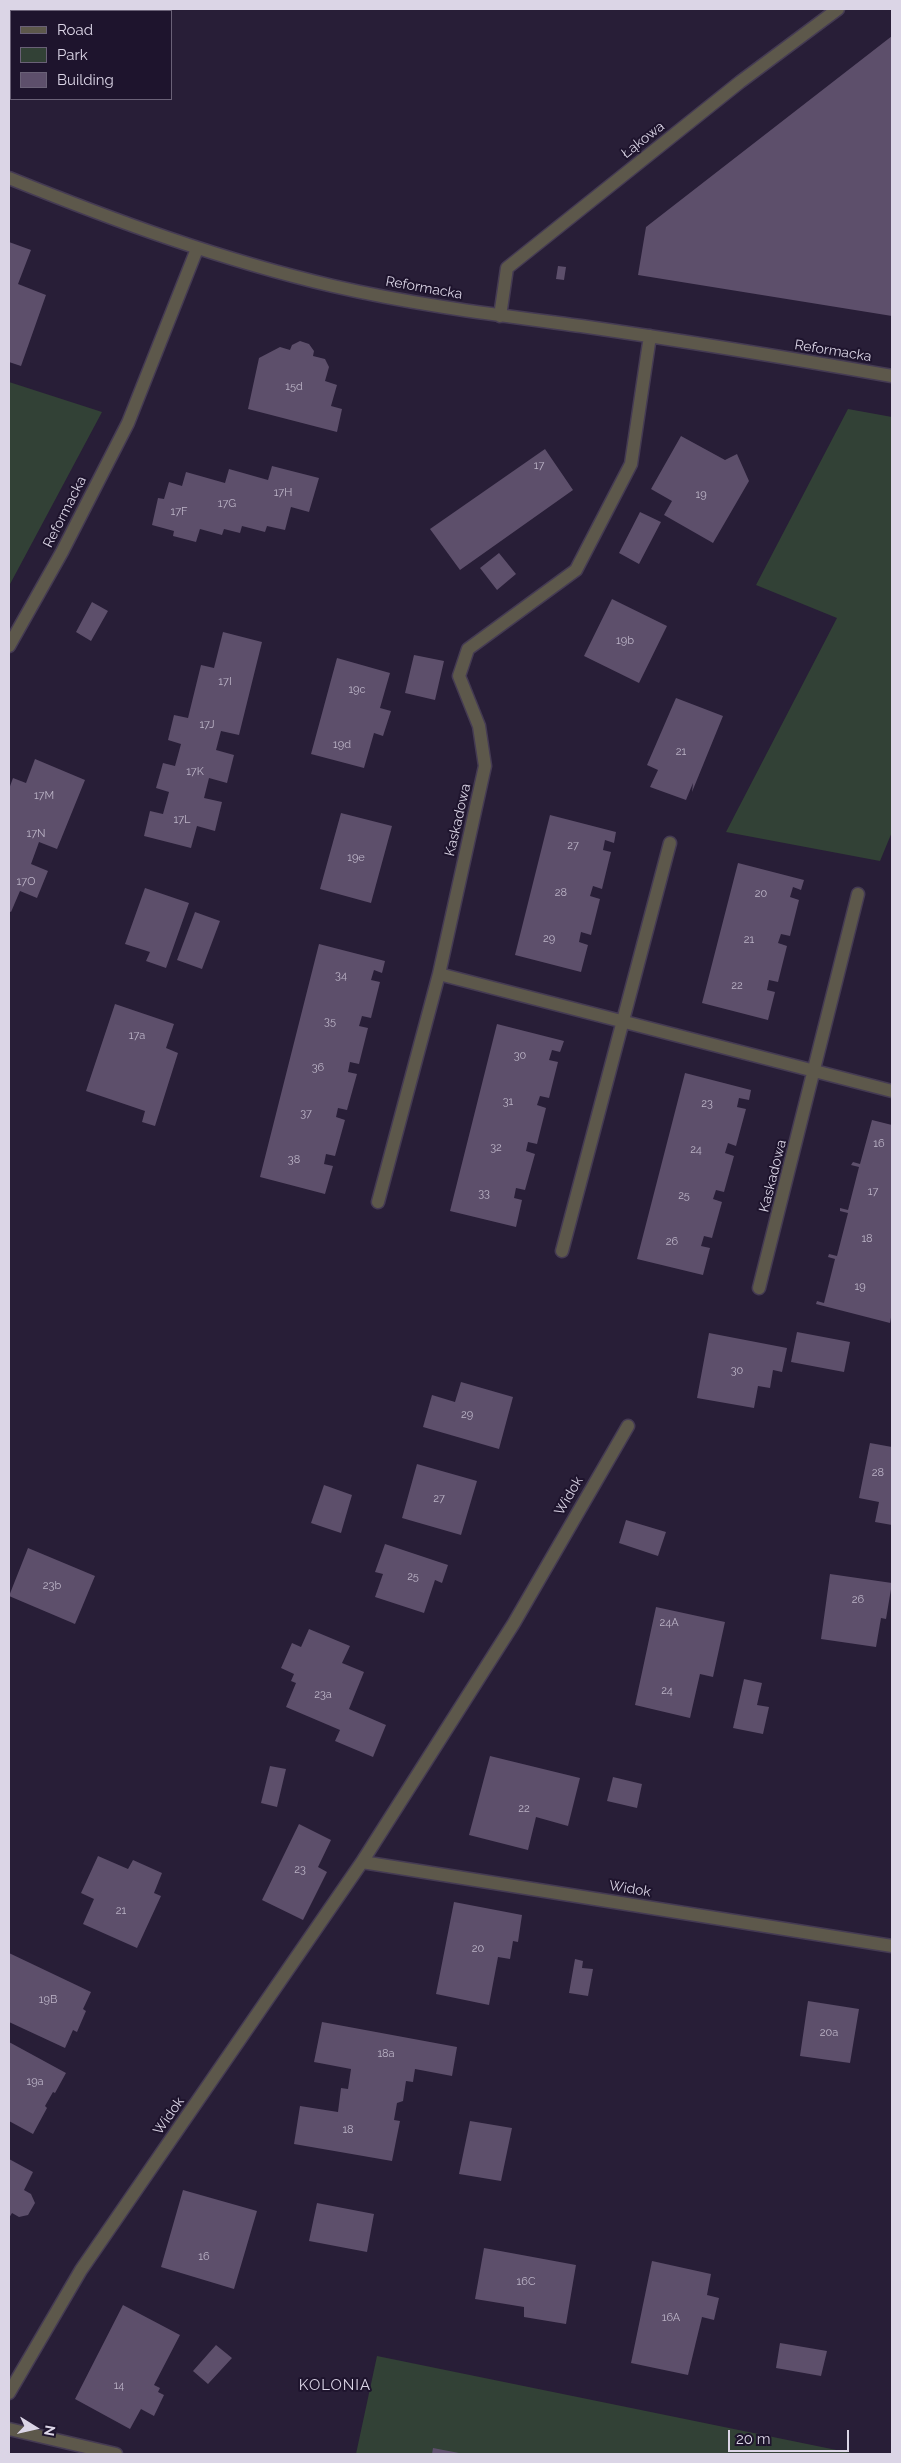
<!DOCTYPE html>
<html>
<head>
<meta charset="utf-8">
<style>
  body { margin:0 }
  #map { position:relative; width:901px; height:2463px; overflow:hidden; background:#281e37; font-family:Raleway,sans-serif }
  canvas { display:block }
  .frame { position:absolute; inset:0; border:10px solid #dbd5e6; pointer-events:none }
  .legend { position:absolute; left:10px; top:10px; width:162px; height:90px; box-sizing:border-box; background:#1e142d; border:1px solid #6a6177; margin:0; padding:6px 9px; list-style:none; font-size:15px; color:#dbd5e6 }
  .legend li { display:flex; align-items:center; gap:10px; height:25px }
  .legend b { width:25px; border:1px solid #6a6177 }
  .north { position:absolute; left:10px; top:2403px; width:50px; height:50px; -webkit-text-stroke:4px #1e142d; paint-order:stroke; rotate:100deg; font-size:14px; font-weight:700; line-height:20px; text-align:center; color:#dbd5e6 }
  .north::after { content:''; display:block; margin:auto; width:18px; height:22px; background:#dbd5e6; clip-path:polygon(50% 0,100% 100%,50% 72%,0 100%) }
  .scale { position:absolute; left:728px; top:2430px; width:121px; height:22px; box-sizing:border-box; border:2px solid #dbd5e6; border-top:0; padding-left:6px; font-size:15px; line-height:18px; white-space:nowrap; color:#dbd5e6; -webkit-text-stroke:4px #1e142d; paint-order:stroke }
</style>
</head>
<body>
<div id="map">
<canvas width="901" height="2463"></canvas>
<div class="frame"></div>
<ul class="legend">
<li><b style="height:6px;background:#5d584b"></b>Road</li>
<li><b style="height:14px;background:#324136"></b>Park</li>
<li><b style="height:14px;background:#5d4f6b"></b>Building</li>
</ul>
<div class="north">N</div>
<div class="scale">20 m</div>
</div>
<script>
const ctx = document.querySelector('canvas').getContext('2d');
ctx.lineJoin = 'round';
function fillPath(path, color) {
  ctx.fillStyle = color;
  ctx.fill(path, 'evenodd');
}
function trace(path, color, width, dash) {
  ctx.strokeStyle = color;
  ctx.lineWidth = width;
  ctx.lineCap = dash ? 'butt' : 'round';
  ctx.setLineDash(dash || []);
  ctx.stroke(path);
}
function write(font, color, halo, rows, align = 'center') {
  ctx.font = font + ' Raleway,sans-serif';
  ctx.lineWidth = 4;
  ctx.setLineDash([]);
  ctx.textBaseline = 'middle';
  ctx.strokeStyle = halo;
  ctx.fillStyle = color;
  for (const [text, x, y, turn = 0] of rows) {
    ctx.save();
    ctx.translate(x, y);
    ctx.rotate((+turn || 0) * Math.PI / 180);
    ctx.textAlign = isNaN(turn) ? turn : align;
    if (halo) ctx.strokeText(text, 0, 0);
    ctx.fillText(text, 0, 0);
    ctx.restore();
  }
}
fillPath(new Path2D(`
  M9,382L102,412L9,586Z
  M848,409L892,417V832L880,861L726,832L837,618L756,585Z
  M377,2356L856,2454H356Z`), '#324136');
fillPath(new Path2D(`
  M892,36V316L638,275L646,227Z
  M9,242L31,250L18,284L46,295L21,366L9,362Z
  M558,266L566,267L564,280L556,279Z
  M300,341L309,344L314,351L313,356L325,359L329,367L325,381L337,385L331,406L342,409L337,432L248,409L259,358L280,347L290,350L292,345Z
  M681,436L725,460L737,454L749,481L713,543L664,515L672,501L651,489Z
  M545,449L573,490L460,570L430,529Z
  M272,466L319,478L309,512L291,507L285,530L267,526L265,532L242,526L240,533L224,529L222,535L200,529L196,542L173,536L174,531L152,525L158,498L164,499L169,482L182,486L186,472L225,483L229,469L268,480Z
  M640,512L661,522L639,564L619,553Z
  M499,553L516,574L497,590L480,568Z
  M612,599L667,626L639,683L584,656Z
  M92,602L108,611L91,641L76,632Z
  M223,632L262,642L239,735L221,731L216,750L234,755L227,783L209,778L204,798L222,802L215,831L197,826L191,848L144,836L150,811L163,814L169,792L156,788L163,763L175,766L181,744L168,740L174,715L188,718L201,665L214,668Z
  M414,655L444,661L435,700L405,693Z
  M337,658L390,673L380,708L391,711L383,736L374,733L364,768L311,754Z
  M676,698L723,716L692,792L693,783L686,800L650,787L658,770L647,765Z
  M35,759L85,780L57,849L39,842L31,864L48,871L37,898L20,891L11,912L9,911V789L13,778L26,783Z
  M341,813L392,826L371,903L320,889Z
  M550,815L616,832L614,843L605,840L603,850L611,852L602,889L593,886L590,896L600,899L591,935L581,932L579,942L588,945L581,972L515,955Z
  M738,863L804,880L801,890L793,887L790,897L799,900L790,936L781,934L778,943L787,946L778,982L769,980L767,990L775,992L768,1020L702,1003Z
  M145,888L189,903L166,968L146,961L150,952L125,944Z
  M195,912L220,921L202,969L177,960Z
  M319,944L385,961L382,973L374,970L371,980L380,982L371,1018L362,1016L359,1026L368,1028L359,1064L350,1062L348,1072L357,1074L347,1110L338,1108L336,1117L345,1120L335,1156L326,1154L324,1164L333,1166L325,1194L260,1177Z
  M115,1004L174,1024L166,1048L178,1053L155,1126L142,1122L145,1111L86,1091Z
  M497,1024L564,1041L560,1052L552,1050L549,1060L558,1062L549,1098L540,1096L537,1105L546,1108L537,1144L528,1142L526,1151L535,1154L525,1190L516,1188L514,1198L522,1200L516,1227L450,1211Z
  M685,1073L751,1090L749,1100L739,1098L737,1107L746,1109L736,1146L728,1143L725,1153L734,1156L724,1192L716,1190L713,1199L722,1202L712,1238L704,1236L701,1246L710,1248L703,1275L637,1259Z
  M872,1120L892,1125V1312L890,1323L816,1304L817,1301L824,1303L835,1259L828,1257L829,1254L837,1256L848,1213L840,1211V1208L848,1210L859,1167L851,1165L853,1162L860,1164Z
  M797,1332L850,1342L844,1372L791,1362Z
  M709,1333L787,1348L782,1372L773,1370L770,1388L758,1386L754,1408L697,1398Z
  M461,1382L513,1397L499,1449L423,1427L432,1395L455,1402Z
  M870,1443L892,1447V1525L875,1522L879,1502L859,1498Z
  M417,1464L477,1481L461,1535L402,1518Z
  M324,1485L352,1495L341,1533L311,1523Z
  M626,1520L666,1532L658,1556L619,1543Z
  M385,1544L448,1565L442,1583L435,1580L424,1613L375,1597L383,1574L375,1572Z
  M28,1548L95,1576L75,1624L9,1596Z
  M830,1574L892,1583L886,1619L881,1618L876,1647L821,1639Z
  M656,1607L725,1622L713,1677L700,1674L690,1718L635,1705Z
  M309,1629L350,1646L342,1663L364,1672L349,1709L386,1725L373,1757L335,1741L340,1730L286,1707L296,1683L291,1681L294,1674L281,1668L292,1643L301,1647Z
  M744,1679L762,1683L757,1705L769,1707L763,1734L733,1728Z
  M490,1756L580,1778L568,1826L536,1817L528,1850L469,1835Z
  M270,1766L286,1769L277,1807L261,1803Z
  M613,1777L642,1784L637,1808L607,1801Z
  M299,1824L331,1840L318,1867L327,1872L303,1920L262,1900Z
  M98,1856L128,1869L133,1860L162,1873L154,1893L161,1896L137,1948L83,1924L94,1899L81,1893Z
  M454,1902L522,1915L518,1942L513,1941L510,1959L498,1957L489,2005L436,1994Z
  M9,1953L91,1992L83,2009L86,2011L77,2032L73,2030L65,2048L9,2022Z
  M575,1959L583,1961L582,1968L593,1969L588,1996L569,1993Z
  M808,2001L859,2009L850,2063L800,2056Z
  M322,2022L457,2047L452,2076L415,2069L413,2082L406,2081L403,2101L397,2103L394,2120L400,2121L392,2161L294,2144L300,2106L338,2112L341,2088L348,2089L351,2069L314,2062Z
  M9,2042L66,2073L55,2093L53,2092L45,2106L47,2108L33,2134L9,2121Z
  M470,2121L512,2128L501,2181L459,2174Z
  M9,2159L33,2172L24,2190L31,2194L35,2203L28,2215L19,2217L12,2213L9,2218Z
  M183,2190L257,2211L234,2289L161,2267Z
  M317,2203L374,2214L367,2252L309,2241Z
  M484,2248L576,2265L566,2324L524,2317V2307L475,2299Z
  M652,2261L711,2274L707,2295L719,2298L714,2320L702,2317L688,2375L631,2363Z
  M123,2305L180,2335L154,2385L160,2388L158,2392L164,2395L154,2416L141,2409L130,2429L75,2399Z
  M780,2343L827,2351L821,2376L776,2368Z
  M216,2345L232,2358L208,2384L193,2371Z
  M433,2448L459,2453V2454H432Z`), '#5d4f6b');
const minor = new Path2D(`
  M9,178C115,221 222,260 333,286C415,305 498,315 581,326C685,341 789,358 892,376
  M500,316L507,268L740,82L838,9
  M9,646L62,552L128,423L197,249
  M439,974L892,1091
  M378,1202L439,974L485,766L479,726L459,676L468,649L576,570L631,464L650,336
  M562,1251L670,843
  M759,1288L858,894
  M362,1862L892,1946
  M9,2393L81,2270L362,1862L514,1623L628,1426
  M9,2429L116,2454`);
trace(minor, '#453b53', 15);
trace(minor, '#5d584b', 12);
write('11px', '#bcb4c7', null, [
  ["15d",294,387],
  ["17",539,466],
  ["17H",283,493],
  ["19",701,495],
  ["17G",227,504],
  ["17F",179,512],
  ["19b",625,641],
  ["17I",225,682],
  ["19c",357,690],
  ["17J",207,725],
  ["19d",342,745],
  ["21",681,752],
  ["17K",195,772],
  ["17M",44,796],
  ["17L",182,820],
  ["17N",36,834],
  ["27",573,846],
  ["19e",356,858],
  ["17O",26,882],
  ["28",561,893],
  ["20",761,894],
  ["29",549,939],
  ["21",749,940],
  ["34",341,976],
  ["22",737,986],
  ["35",330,1022],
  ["17a",137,1036],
  ["30",520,1056],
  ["36",318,1068],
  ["31",508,1102],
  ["23",707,1104],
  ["37",306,1114],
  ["16",879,1144],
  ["32",496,1148],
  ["24",696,1150],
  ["38",294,1160],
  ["17",873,1192],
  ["33",484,1194],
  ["25",684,1196],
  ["18",867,1239],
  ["26",672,1242],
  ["19",860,1287],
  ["30",737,1371],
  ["29",467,1415],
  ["28",878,1473],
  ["27",439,1499],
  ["25",413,1577],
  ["23b",52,1586],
  ["26",858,1600],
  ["24A",669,1623],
  ["24",667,1691],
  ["23a",323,1695],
  ["22",524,1809],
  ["23",300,1870],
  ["21",121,1911],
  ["20",478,1949],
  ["19B",48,2000],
  ["20a",829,2033],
  ["18a",386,2054],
  ["19a",35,2082],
  ["18",348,2130],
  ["16",204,2257],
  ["16C",526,2282],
  ["16A",671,2318],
  ["14",119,2386]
]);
write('14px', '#dbd5e6', '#1e142d', [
  ["Łąkowa",643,140,-38],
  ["Reformacka",424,288,10],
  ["Reformacka",833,351,9],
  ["Reformacka",65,512,-63],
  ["Kaskadowa",458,820,-77],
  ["Kaskadowa",773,1176,-76],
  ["Widok",569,1496,-60],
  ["Widok",630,1889,9],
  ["Widok",169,2116,-55]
]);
ctx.letterSpacing = '1px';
write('15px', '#dbd5e6', '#1e142d', [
  ["KOLONIA",335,2385]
]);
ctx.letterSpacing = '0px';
</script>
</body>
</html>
